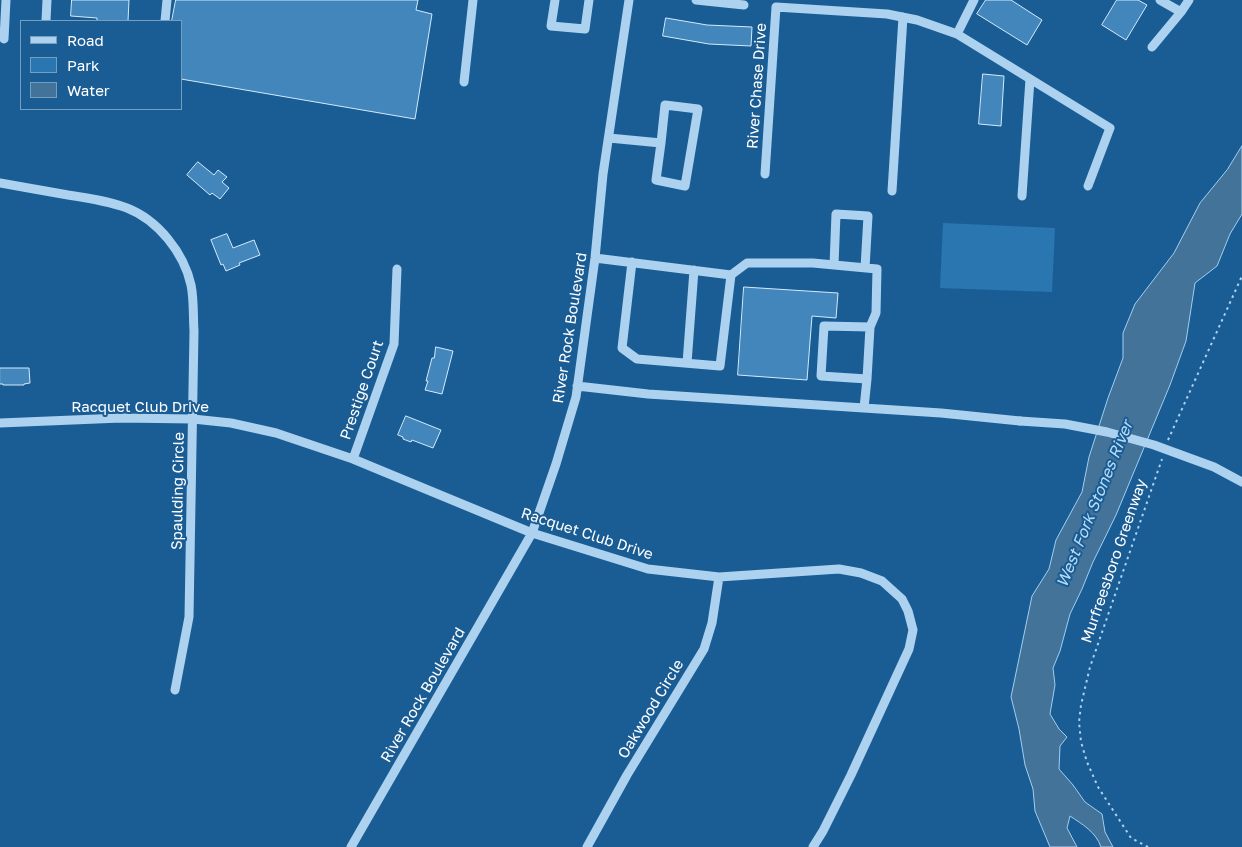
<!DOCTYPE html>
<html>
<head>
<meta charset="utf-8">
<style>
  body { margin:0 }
  #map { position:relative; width:1242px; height:847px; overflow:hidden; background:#1a5d95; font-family:"Golos Text",sans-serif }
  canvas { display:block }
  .legend { position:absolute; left:20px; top:20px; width:162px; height:90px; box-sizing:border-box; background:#1a5d95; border:1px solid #769ebf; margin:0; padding:6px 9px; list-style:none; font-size:15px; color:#fff }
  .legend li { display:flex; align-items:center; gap:10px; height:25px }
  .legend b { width:25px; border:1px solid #769ebf }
</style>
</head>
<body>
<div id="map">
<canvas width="1242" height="847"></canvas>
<ul class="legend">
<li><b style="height:6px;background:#add2f0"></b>Road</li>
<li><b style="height:14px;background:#2a76b1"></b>Park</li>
<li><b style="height:14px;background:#44739a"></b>Water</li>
</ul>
</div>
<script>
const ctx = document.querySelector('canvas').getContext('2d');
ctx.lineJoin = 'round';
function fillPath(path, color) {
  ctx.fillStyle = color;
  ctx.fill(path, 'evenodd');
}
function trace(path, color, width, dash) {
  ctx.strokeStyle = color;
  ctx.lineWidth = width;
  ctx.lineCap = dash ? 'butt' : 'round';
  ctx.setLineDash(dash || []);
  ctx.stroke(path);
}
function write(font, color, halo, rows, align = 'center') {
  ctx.font = font + ' "Golos Text",sans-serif';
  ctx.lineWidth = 4;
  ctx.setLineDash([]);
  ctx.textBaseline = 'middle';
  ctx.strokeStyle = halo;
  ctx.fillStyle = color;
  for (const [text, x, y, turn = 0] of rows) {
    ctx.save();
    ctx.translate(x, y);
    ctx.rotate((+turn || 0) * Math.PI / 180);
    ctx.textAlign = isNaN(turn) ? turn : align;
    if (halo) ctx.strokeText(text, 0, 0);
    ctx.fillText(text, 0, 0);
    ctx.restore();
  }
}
fillPath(new Path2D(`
  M943,223L1055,228L1052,292L940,288Z`), '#2a76b1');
const water = new Path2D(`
  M1242,146V214L1230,234L1217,266L1195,283L1186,341L1170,385L1116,515L1093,562L1082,589L1070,614L1060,651L1053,668L1055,685L1050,714L1059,729L1067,737L1060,746L1059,769L1073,785L1085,802L1102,814L1105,832L1113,847H1101C1096,832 1082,824 1070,816L1067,828L1077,847H1050L1035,811L1033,789L1025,765L1019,729L1011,697L1032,596L1049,569L1056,540L1082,492L1089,457L1108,398L1123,358V333L1135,304L1174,253L1200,203L1227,170Z`);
fillPath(water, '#44739a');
trace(water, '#a0cff2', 1);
const building = new Path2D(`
  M72,0H129L128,21H97V18L71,16Z
  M176,0H418L416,10L432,14L415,119L181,79V21H172Z
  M986,0H1011L1042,20L1027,45L977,14Z
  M1117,0H1138L1147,5L1126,40L1102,25Z
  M666,18L707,25L752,27L751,46L709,44L663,36Z
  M983,74L1004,76L1001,126L979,124Z
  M198,162L214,175L218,170L227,177L222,182L229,188L220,199L212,193L210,195L187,175Z
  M227,234L233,248L254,240L260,255L239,263L240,265L226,271L223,264L221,265L211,240Z
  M744,287L838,293L836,318L812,316L807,380L738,375Z
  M436,347L453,351L442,394L425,390L428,381H426L432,358H434Z
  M0,368H29L30,383L24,384V385H3V384H0Z
  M406,416L441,430L433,448L412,440L411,442L403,439V437L398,435Z`);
fillPath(building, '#4386bc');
trace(building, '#d4eafb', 1);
trace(new Path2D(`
  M1168,440L1242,276
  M1148,847L1131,838L1098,787L1087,762L1081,742L1079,722L1081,705L1090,667L1162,459`), '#add2f0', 2, [2.5, 4]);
trace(new Path2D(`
  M555,0L551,26L585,29L589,0
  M696,0L744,5
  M974,0L957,34L1110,128L1088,186
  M1160,0L1181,12
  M46,21L47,0
  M165,21L167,0
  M4,39L6,0
  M1152,47L1181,12L1189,0
  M464,82L473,0
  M609,138L661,143L665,105L698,109L685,186L656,180L661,143
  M765,174L776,7L887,14L917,20L957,34
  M0,183C23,187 45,191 68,195C88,198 108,201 127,208C158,220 184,253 191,285C194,299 193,316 194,331L189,617L175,690
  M892,191L903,17
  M1022,196L1030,79
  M595,258L731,275L720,366L637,359L622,348L632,262
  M834,265L836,214L868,216L865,268
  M731,275L747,263H813L877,269L876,313L870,327L824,326L821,376L867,379L864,408
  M687,363L694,270
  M867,379L870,327
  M577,386L648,394L941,413L1020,421
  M0,423L121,418L193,419L231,423L276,433L353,459L532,533L648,569L719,577L839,569L861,573L882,581L902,599L908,611L913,630L909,649L851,775L823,831L813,847
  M353,459L394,344L397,269
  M351,847L532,533L556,464L576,397L595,258L603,174L629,0
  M587,847L627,775L704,649L712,623L719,577`), '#add2f0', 9);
trace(new Path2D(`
  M1020,421L1065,424L1107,432L1154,445L1214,467L1242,482`), '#add2f0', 9);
write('15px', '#fff', '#1a5d95', [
  ["River Chase Drive",757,86,-86],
  ["River Rock Boulevard",570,328,-81],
  ["Prestige Court",362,390,-71],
  ["Racquet Club Drive",140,407],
  ["Spaulding Circle",178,491,-89],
  ["Racquet Club Drive",587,534,18],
  ["Murfreesboro Greenway",1114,561,-71],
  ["River Rock Boulevard",423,695,-60],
  ["Oakwood Circle",651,709,-59]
]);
write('italic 16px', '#b9dcf6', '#1a5d95', [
  ["West Fork Stones River",1095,504,-68]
]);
</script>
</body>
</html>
